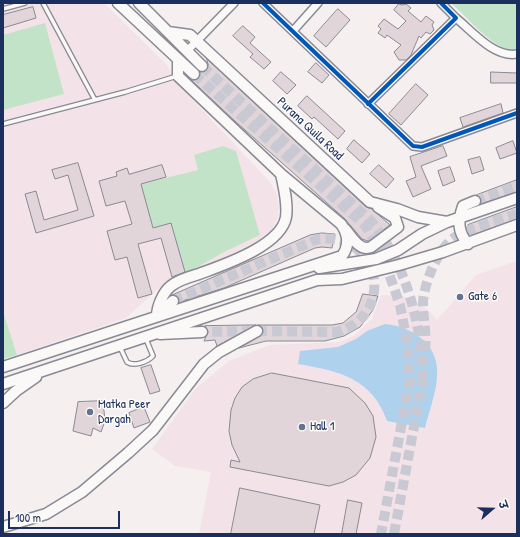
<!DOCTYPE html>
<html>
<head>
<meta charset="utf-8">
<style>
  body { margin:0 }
  #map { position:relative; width:520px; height:537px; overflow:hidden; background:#f5eff0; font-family:"Patrick Hand","Playpen Sans Deva",sans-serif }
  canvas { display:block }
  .frame { position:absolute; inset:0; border:4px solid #1b2f5e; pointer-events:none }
  .north { position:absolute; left:472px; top:489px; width:40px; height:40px; -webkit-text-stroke:3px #fdfcf7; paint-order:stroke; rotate:70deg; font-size:11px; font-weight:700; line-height:16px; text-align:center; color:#1b2f5e }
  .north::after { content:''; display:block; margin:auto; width:14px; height:18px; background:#1b2f5e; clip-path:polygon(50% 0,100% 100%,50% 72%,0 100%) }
  .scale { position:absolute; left:8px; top:511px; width:112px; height:18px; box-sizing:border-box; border:2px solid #1b2f5e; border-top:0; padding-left:5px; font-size:12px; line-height:14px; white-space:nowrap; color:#1b2f5e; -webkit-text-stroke:3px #fdfcf7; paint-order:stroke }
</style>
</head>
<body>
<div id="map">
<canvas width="520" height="537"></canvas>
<div class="frame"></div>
<div class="north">उ</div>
<div class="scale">100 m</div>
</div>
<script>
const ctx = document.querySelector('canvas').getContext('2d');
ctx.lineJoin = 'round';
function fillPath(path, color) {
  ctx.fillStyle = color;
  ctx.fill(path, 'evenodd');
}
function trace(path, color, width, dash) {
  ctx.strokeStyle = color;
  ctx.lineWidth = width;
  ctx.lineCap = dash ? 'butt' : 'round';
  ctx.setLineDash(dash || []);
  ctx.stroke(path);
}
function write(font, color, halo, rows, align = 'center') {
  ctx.font = font + ' "Patrick Hand",sans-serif';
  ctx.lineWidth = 3;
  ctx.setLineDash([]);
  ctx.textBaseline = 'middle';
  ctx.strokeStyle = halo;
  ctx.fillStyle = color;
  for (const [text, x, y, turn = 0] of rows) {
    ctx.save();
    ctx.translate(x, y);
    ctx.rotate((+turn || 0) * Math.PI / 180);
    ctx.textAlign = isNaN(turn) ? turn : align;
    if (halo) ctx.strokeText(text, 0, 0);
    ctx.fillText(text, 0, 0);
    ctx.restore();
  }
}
fillPath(new Path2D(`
  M3,3H104L166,64L178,84L269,181L276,192L279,205L278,217L270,233L266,237L158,289L126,318L17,355L3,311Z
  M517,261V534H199L211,472L175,466L152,449L196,388L229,361L269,345L340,342L355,335L372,319L381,295L402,296L415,301L427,309L437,320L476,275Z`), '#f3e3e9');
fillPath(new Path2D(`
  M451,3H517V54C487,43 474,24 451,3Z
  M45,23L64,94L3,110V35Z
  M223,146L236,151L260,235L224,252L185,274L171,223L153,228L141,184L198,170L194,155Z
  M3,311L17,355L3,359Z`), '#c2e3c7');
fillPath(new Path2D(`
  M385,324C414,327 440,345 437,377C436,394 429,411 425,428L387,421C372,378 339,371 298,364L300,351L338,347L356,339L367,331Z`), '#aed1ee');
const building = new Path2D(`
  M399,4L402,5L406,4L411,8L408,11L421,22L426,16L434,22L432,25L434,30L430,34L426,32L421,38L419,36L411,55L406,60H399L394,52L401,45L387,35L385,38L378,33L381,29L378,26L384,19L398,29L406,21L394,10Z
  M33,7L36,18L3,28V15Z
  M338,9L350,20L326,47L314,36Z
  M243,26L255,37L250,43L271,62L264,69L250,57L253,54L233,36Z
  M207,59L366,207L372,209L390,225L368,241L362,239L345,219L236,122L191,80H196L200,76V72L207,70L208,65Z
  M316,63L329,75L322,83L308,72Z
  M281,72L296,85L287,94L273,81Z
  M491,72L517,73V83H491Z
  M416,84L428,95L401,125L389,114Z
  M307,96L345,131L338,139L314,117L312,119L298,106Z
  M501,104L503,113L463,127L460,118Z
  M354,140L370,154L362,163L347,149Z
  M513,141L517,153L500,159L496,148Z
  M443,146L447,156L421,166L431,189L413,197L406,181L416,177L410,157Z
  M480,157L484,170L472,174L468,160Z
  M78,163L94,216L36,233L25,194L36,191L44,220L78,210L68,175L55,179L52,170Z
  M162,165L166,177L141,184L153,228L171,223L185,272L172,277L161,238L138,244L152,294L138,298L127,257L115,260L107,231L132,224L125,201L106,206L99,181L117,176L116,172L127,168L129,174Z
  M379,165L394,179L386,188L370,174Z
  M450,167L455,181L443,186L438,171Z
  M517,180V192L481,204V198L477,195Z
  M517,207V219L472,235L468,225Z
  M322,233L335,234L332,248L322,247L315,248L224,288L179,302L177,296L172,295L310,235Z
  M363,294L378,296L373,310L360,327L344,336L325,341H266L239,348L262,335L263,328L258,325H332L343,323L356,312Z
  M250,325H256L217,346L215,340L204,341L208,332L205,326Z
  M151,365L160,391L150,394L141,368Z
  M272,373L349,388L365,403L373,416L376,437L370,458L356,475L343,482L329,486L230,467L231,460L240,462L232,445L229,431L231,410L235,398L242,387L253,379Z
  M103,401L105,421L101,432L93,428L91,436L73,431L78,402Z
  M144,407L150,422L134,428L129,413Z
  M240,488L320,505L314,534H231Z
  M348,500L362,503L356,534H342Z`);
fillPath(building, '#e1d5da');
trace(building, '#898a94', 1);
trace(new Path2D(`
  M202,66L372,222C407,267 421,323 423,379
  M194,74L365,225L382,254L400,305L407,342L410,379L381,534
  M475,201L517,186
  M173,301L318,239C381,231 397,317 336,332L257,331L202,332
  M425,351C427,333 423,319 423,302C424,283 439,245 457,236C475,226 497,221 517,214
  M394,534L424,373`), '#c9c9d3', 10, [10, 5]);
const service = new Path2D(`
  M43,3L95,100
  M3,9L25,3
  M3,124L125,92L177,76
  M120,347L127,362C134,367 147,362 153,356L146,339`);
const minor = new Path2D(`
  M263,3L413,146L422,147L517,113
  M456,18C472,31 494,58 517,54
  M293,31L318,3
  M187,51L234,3
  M368,104L456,18L441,3`);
const secondary = new Path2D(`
  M118,3L194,74
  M139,3L202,66
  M168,32L190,35L370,202L397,209L418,217L447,222
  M345,229C352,237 360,252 371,247L398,227L395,218L378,207
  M468,244C457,231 458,221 463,206L475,201
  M319,268L376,259L398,250L422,234L447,222L517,198
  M160,313L173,301
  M157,316C157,307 163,292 171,286C178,280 189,277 199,274C223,265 281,246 286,217C288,203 284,188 281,174L178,76V59
  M160,334L202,332
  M3,367L342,256C349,246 349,235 341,224L281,174
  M3,384L317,280L342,279L399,265L443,252L517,225
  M3,403L16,391L36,377
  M3,527L46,514L82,492L128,453L153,430L204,364L219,352L257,331`);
trace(service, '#898a94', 6);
trace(minor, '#898a94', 10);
trace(secondary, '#898a94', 13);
trace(service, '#faf9f8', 3.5);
trace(minor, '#faf9f8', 7);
trace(secondary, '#faf9f8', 10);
trace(new Path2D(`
  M263,3L413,146L422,147L517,113
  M368,104L456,18L441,3`), '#0057b8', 4);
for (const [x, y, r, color] of [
  [460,297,4,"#677291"],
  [90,412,4,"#677291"],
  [302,427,4,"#677291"]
]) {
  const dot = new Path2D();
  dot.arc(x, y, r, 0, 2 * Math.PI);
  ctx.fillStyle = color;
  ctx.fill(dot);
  trace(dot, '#fdfcf7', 1.5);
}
write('13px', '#1b2f5e', '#fdfcf7', [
  ["Purana Quila Road",310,129,43]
]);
write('13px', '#1b2f5e', '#fdfcf7', [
  ["Gate 6",468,297],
  ["Matka Peer",98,405],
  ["Dargah",98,420],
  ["Hall 1",310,427]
], 'left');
</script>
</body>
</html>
